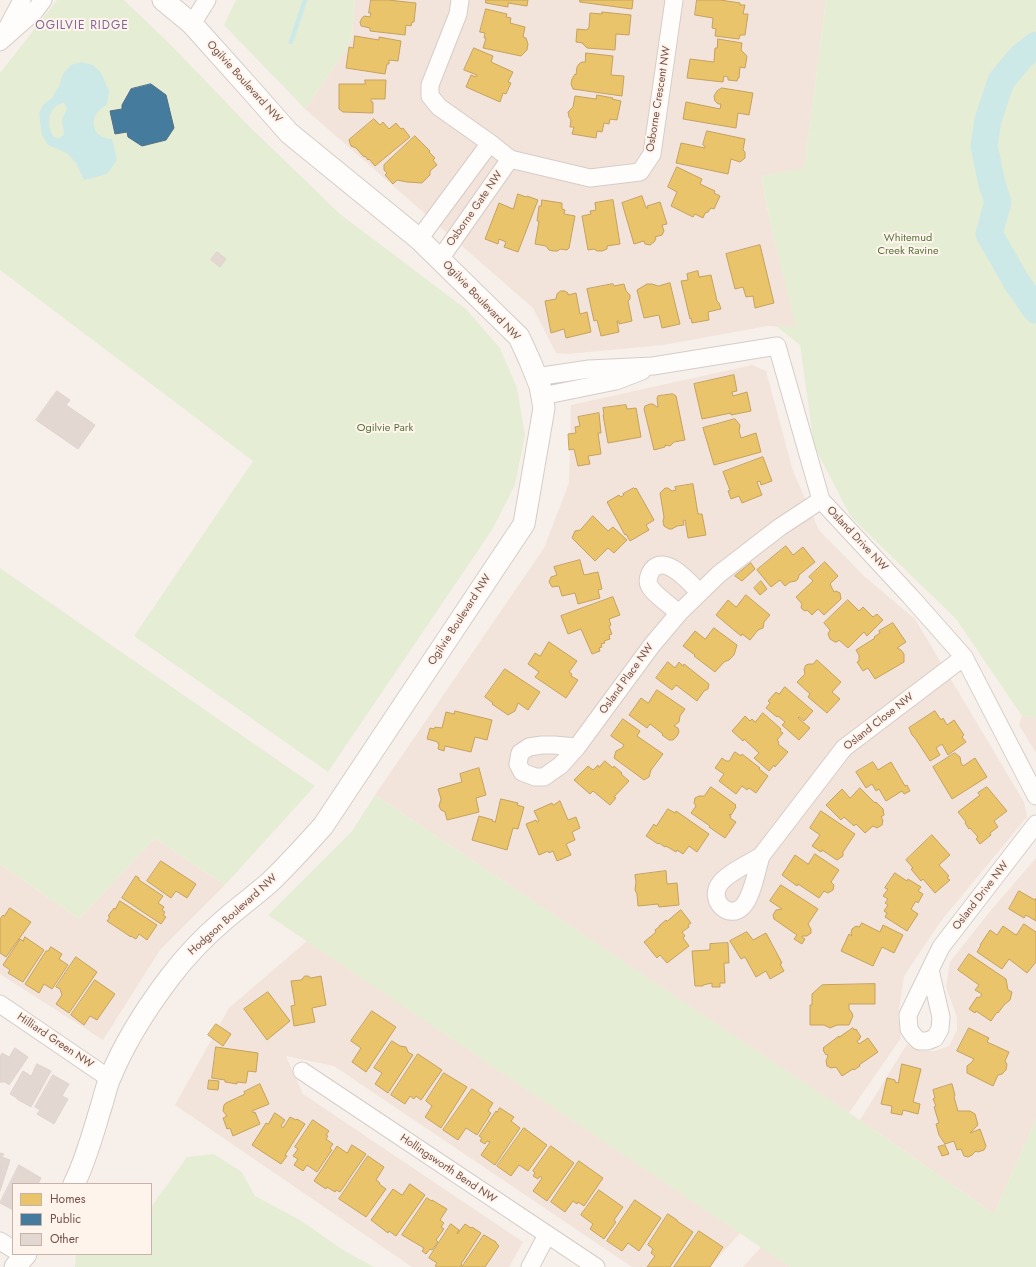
<!DOCTYPE html>
<html>
<head>
<meta charset="utf-8">
<style>
  body { margin:0 }
  #map { position:relative; width:1036px; height:1267px; overflow:hidden; background:#f7f0ea; font-family:Jost,sans-serif }
  canvas { display:block }
  .legend { position:absolute; left:12px; top:1183px; width:140px; height:72px; box-sizing:border-box; background:#fff4eb; border:1px solid #c8b3ab; margin:0; padding:5px 7px; list-style:none; font-size:12px; color:#75524a }
  .legend li { display:flex; align-items:center; gap:8px; height:20px }
  .legend b { width:20px; border:1px solid #c8b3ab }
</style>
</head>
<body>
<div id="map">
<canvas width="1036" height="1267"></canvas>
<ul class="legend">
<li><b style="height:11px;background:#e9c46a"></b>Homes</li>
<li><b style="height:11px;background:#457b9d"></b>Public</li>
<li><b style="height:11px;background:#e3d7d2"></b>Other</li>
</ul>
</div>
<script>
const ctx = document.querySelector('canvas').getContext('2d');
ctx.lineJoin = 'round';
function fillPath(path, color) {
  ctx.fillStyle = color;
  ctx.fill(path, 'evenodd');
}
function trace(path, color, width, dash) {
  ctx.strokeStyle = color;
  ctx.lineWidth = width;
  ctx.lineCap = dash ? 'butt' : 'round';
  ctx.setLineDash(dash || []);
  ctx.stroke(path);
}
function write(font, color, halo, rows, align = 'center') {
  ctx.font = font + ' Jost,sans-serif';
  ctx.lineWidth = 4;
  ctx.setLineDash([]);
  ctx.textBaseline = 'middle';
  ctx.strokeStyle = halo;
  ctx.fillStyle = color;
  for (const [text, x, y, turn = 0] of rows) {
    ctx.save();
    ctx.translate(x, y);
    ctx.rotate((+turn || 0) * Math.PI / 180);
    ctx.textAlign = isNaN(turn) ? turn : align;
    if (halo) ctx.strokeText(text, 0, 0);
    ctx.fillText(text, 0, 0);
    ctx.restore();
  }
}
fillPath(new Path2D(`
  M355,0H826L804,169L761,176L771,226L797,328L768,326L663,345L567,354L556,353L533,308L305,109L345,51L352,36Z
  M752,365L766,371L793,471L819,530L865,577L915,619L1024,802L1027,817L941,921L904,976L898,1017L901,1038L849,1113L375,795L544,548L569,483L571,405Z
  M1022,716L1036,718V753L1019,725Z
  M155,838L225,885L160,950L103,1040L0,974V864L79,919Z
  M1036,858V1118L994,1214L860,1120L907,1044L920,1051H935L949,1046L957,1030V1017L946,987L950,962L991,910Z
  M307,941L740,1233L710,1267H632L334,1066L286,1056L303,1094L523,1242L509,1267H412L175,1105L229,1008Z
  M761,1247L790,1267H743Z`), '#f2e4da');
fillPath(new Path2D(`
  M57,0H124L172,46L248,125L340,214L466,309L500,348L517,388L525,435L515,485L492,530L328,772L134,636L253,461L0,270V73Z
  M236,0H355L352,36L345,51L305,109L224,25Z
  M826,0H1036V718L1022,716L956,619L851,517L814,446L800,345L776,326L796,327L771,226L761,176L804,168Z
  M0,568L315,786L225,885L155,838L79,919L0,864Z
  M375,795L860,1120L994,1214L1036,1118V1267H790L268,915L352,831Z
  M214,1154L242,1172L255,1196L300,1220L343,1250L374,1267H75L76,1254H151V1207L187,1157Z`), '#e6edd5');
fillPath(new Path2D(`
  M81,62L93,65L101,73L109,91L107,105C88,113 89,138 112,139L117,160L107,174L84,180L76,163L67,153L48,145L42,135L39,113L43,105L52,98L59,86L63,74L71,65ZM64,103L67,107C67,112 63,115 62,120C62,126 65,130 63,136L58,138L54,137C46,125 47,106 64,103Z`), '#cce9e7');
const homes = new Path2D(`
  M371,0H388L416,3L414,22H412L411,26L406,25L405,35L370,31V28L361,26L360,22L362,18L364,16L370,17L371,13H369Z
  M486,0H528L527,6L508,3V7L486,3Z
  M580,0H633L632,9L580,2Z
  M697,0H720L740,3V5H745L743,14H748L745,35H740L739,39L715,36L716,29L712,28L713,18L695,15Z
  M486,9L507,14L506,17L511,18L510,23L525,27L523,37L526,38L528,44L527,50L521,56L483,48L486,38H484L485,33L480,32Z
  M602,12L631,15L629,35L616,34L615,50L587,48L583,44V43L576,42L577,29L587,30L589,27L590,13L602,14Z
  M355,36L379,40V37L401,41L398,61L389,60V64H387L385,74L346,68L349,47L353,48Z
  M718,39L742,43L741,50L747,56L745,68L740,67L739,78H738L737,81L728,80V77L724,76L723,82L687,78L690,59L714,62L715,48H717Z
  M474,48L493,56L491,62L513,72L508,82L511,83L506,94L503,93L500,102L466,87L471,75L476,77L477,75L464,70Z
  M586,53L613,56L611,75L624,76L622,96L573,89L571,84L572,79L575,74L576,75L577,67L579,64L582,62H585Z
  M365,80H386L385,99H371V102H373V113L343,112L339,109V84H365Z
  M722,88L753,93L749,115L738,113L736,128L683,119L686,102L720,109L721,104H718L715,101L714,96L717,91Z
  M597,95L613,98L612,99L621,101L617,120L610,119L609,124L604,123L602,132L597,131L596,138L572,134L574,127H570L571,120L569,117L568,112L573,107L575,96L596,99Z
  M374,119L380,125L383,122L389,129L396,123L401,129L403,128L410,137L375,166L369,159L368,160L365,156L364,157L356,148L351,146L349,140Z
  M707,131L745,139L743,150L745,152V158L740,162L731,159L728,174L676,163L681,143L705,148V146L703,145Z
  M415,136L430,151L429,152L435,158L433,160L437,165L430,171V175L422,183L407,182L397,180L393,184L385,175L387,173L384,170V165Z
  M677,167L702,179L700,184L715,191L714,193L720,196L714,209L711,208L708,212L705,213L703,218L695,214L693,217L671,206L677,192L668,187Z
  M518,194L526,197L527,196L538,200L518,252L504,247L506,242L499,239L498,244L485,239L499,203L513,209Z
  M642,196L646,208H648L647,206L660,202L667,224L662,225L664,231L662,235L655,237L656,239L654,242L650,245L645,244L644,241L634,244L622,203Z
  M542,200L562,203V209L565,210L564,214L575,216L569,248L567,250L560,249L558,251H553L549,250L546,246L535,244L539,221H537L539,206H541Z
  M613,200L620,244L607,246V249L602,251H597L594,249L588,250L582,216L591,214L590,211L596,210L595,203Z
  M760,245L774,303L755,308L753,296L746,297L743,287L735,289L726,254Z
  M698,271L699,277L711,275L717,301L719,303L721,309L708,312L709,320L692,323L691,318L690,319L681,281L688,280L687,274Z
  M670,283L680,324L662,328L659,315L644,318L637,290L647,284H652L658,286Z
  M613,284L614,286L624,284L626,291L630,295V299L628,301L632,321L619,324V321H617L619,332L601,336L597,320L594,321L587,289Z
  M561,291H565L568,293V295L576,293L580,314L587,312L591,332L566,338L564,329L551,333L545,301L556,299L557,294Z
  M734,375L737,391L732,392L733,396L747,392L751,411L731,415V413L702,419L694,384Z
  M673,394L676,396L685,440L674,442L670,446L665,445V447L654,450L644,409L645,406L650,404H653L657,407H658L657,398L658,396Z
  M626,405L627,409L636,408L641,437L608,443L603,415H604L603,408Z
  M599,413L601,433H598L601,454L588,456L590,464L578,466L574,449L569,450L568,434L576,433L575,427L580,426L578,417Z
  M735,419L740,425L739,431L741,438L756,433L761,452L714,465L703,428Z
  M763,457L772,481L761,485L760,481L757,482L762,495L742,503L739,496L731,499L728,491L730,490L723,472Z
  M693,484L698,514H702L706,535L688,538L685,520L683,521L684,525L677,526L672,529H669L664,526L663,521L664,517L660,493L665,488H668L672,491L676,490L675,487Z
  M634,488L635,489L636,488L654,520L646,525L649,530L630,541L626,534L625,535L607,502L619,495L621,497L624,495L623,494Z
  M593,516L608,531L613,527L627,540L614,553L608,548L595,561L572,538L575,531L580,530Z
  M786,546L793,555L803,547L815,562L799,575L798,579L796,581L790,582L785,586L780,580L771,587L757,570Z
  M580,560L584,575L598,572L602,589L598,590L600,598L578,604L575,593L562,596L559,586L552,587L549,582L551,577L557,575L554,567Z
  M825,562L838,576L830,584L834,592L836,591L840,593L841,599L824,615L818,609L812,615L807,610L805,611L802,609L801,607L802,604L796,597L813,581L809,577Z
  M751,563L755,569L742,581L735,576Z
  M761,581L767,589L760,595L754,588Z
  M746,595L770,615L764,622L763,628L758,630L750,640L742,634L741,636L716,615L728,600L736,607Z
  M613,597L620,615L609,619L611,625L609,626L612,634L609,635L610,639L604,641L605,643L601,644L602,647L599,648L600,651L592,654L581,629L568,634L561,616Z
  M848,600L859,611L863,607L873,617L877,614L883,620L867,636L864,632L848,648L839,640L837,642H835L830,639L828,634L830,630L824,623Z
  M893,623L906,642L897,648L901,650L904,654V662L875,679L868,668L863,671L857,662L859,661V655L856,650L875,638L874,637L880,633L879,631Z
  M714,628L737,645L734,655L729,660L724,662L715,672L694,656L695,655L683,646L695,631L705,639Z
  M549,642L577,661L569,672L572,674L571,676L578,680L566,698L535,677L539,672L528,664L535,653L540,656Z
  M817,660L841,682L832,692L840,699L827,713L808,697L810,694L797,682L805,674L804,669L806,665L809,664H813Z
  M668,662L675,668L679,662L683,666L684,664L709,684L708,689L704,691L697,701L676,685L672,690L656,678Z
  M505,669L540,692L528,710L518,703L515,711L508,715L492,704L493,703L485,697Z
  M785,687L813,711L804,721L799,717L798,718L810,728L799,740L782,725L785,722L778,716L777,717L766,708L770,703L768,701L776,692L779,694Z
  M657,690L685,709L680,716L679,722L674,726L678,728L679,732L677,736L673,740H669L662,735L663,734L650,724L647,728L629,715L641,698L648,703Z
  M455,711L492,720L487,740L475,737L471,752L445,746L444,751L438,749L439,744H438V742L427,739L430,728L434,729L435,727L442,728L446,712L454,714Z
  M935,711L941,720L943,718L947,725L954,720L964,735L962,737L966,742L948,755L942,744L936,748L940,755L930,761L915,738L912,735L909,728Z
  M763,713L781,729L780,731L783,733L777,740L779,742L778,744L788,752L775,767L774,765L769,771L754,758L759,753L744,739L743,741L732,731L745,716L750,721L752,719L755,722Z
  M623,719L640,731L637,736L663,754L651,770L649,777L644,780L614,758L616,751L622,748L624,745L611,736Z
  M735,752L741,756L742,754L760,768L759,769L768,776L756,793L749,788L747,790L742,786L736,794L719,781L724,774L715,768L722,758L726,761H729Z
  M955,753L960,757L961,763L963,766L975,758L987,777L952,799L933,767Z
  M605,761L613,768L614,766L622,773L621,774L629,781L614,797L616,798L610,805L593,791L590,794L574,780L588,766L593,770L598,765L599,767Z
  M873,762L878,770L891,762L905,786L907,785L910,791L904,794L902,791L886,801L879,789L876,791L872,784L866,788L856,772Z
  M479,768L486,795L476,798L479,812L447,820L445,812L441,810L439,806L441,799L438,789L462,782L460,774Z
  M711,787L736,805L735,806L736,807L731,815L730,814L729,815L731,816L730,818L736,822L725,838L709,827L710,826L691,813L696,806L694,803L695,798L699,796H704Z
  M987,787L1007,811L994,821L998,827L990,833L991,835L980,844L976,839L978,837L970,828L969,829L965,823L966,822L958,812L980,795L978,793Z
  M860,788L875,803L876,802L883,809L884,815L881,817L883,820L882,825L877,828L873,826L865,833L856,824L854,826L844,817L841,820L826,805L842,789L850,798Z
  M501,799L518,803L517,805L524,807L518,829L513,828L507,850L472,840L479,816L493,820L492,821L495,822Z
  M560,801L568,820L576,817L580,828L572,832L575,840L566,844L571,855L557,861L553,851L549,853L548,851L539,855L526,824L536,820L537,822L539,821L534,811L552,803L553,805Z
  M668,809L675,813L676,811L709,834L697,852L689,846L683,854L677,850L676,852L666,846L665,847L659,843L658,844L646,836L654,824L656,826Z
  M821,811L855,834L843,852V856L837,860L822,850L821,852L812,846L820,835L810,828Z
  M932,835L950,855L939,865L949,876L947,878L950,880L935,893L923,879L921,881L911,869L913,868L906,860Z
  M815,854L839,870L831,882L834,885L833,890L828,893L824,891L819,898L798,884L797,886L782,875L795,855L808,864Z
  M161,861L196,884L187,898L176,891L171,898L147,881Z
  M666,871L667,884L677,883L679,905L659,907L658,904L638,906L637,894L635,890L636,882L635,875Z
  M895,873L907,881L908,879L921,887L918,891L923,894L918,903L916,901L911,909L918,914L907,931L885,917L887,913L884,911L888,905L885,903L888,899L883,896L888,889L885,888Z
  M136,876L139,878V880L163,896L158,903L164,907L162,910L165,912L163,915L166,917L161,924L122,898Z
  M781,885L818,909L808,924L811,929V933L807,936H802V937L805,939L802,944L794,939L797,935L774,919L773,915L776,910L782,909L770,901Z
  M1019,891L1035,900L1036,898V921L1026,915L1024,918L1009,909Z
  M120,901L157,925L147,940L139,934L136,939L131,936V937L107,921L110,917L108,916L114,908L115,909Z
  M10,908L31,922L6,957L0,953V919L3,915L4,916Z
  M681,910L691,923L688,925L689,927L682,932L685,936L683,938L689,946L667,963L660,955L657,958L644,942L656,932L655,930L659,927V926L666,920L667,921Z
  M862,923L880,932L883,925L903,935L894,953L882,947L873,966L841,951L849,934L852,936L851,933L852,929L856,926L859,927Z
  M1024,924L1036,932V962L1027,973L1009,959L1002,969L977,952L981,945H980L990,930L997,935L1003,926L1016,935Z
  M747,932L753,940L766,933L782,963L780,964L784,971L770,979L766,971L756,977L745,957L741,959L730,941Z
  M25,937L44,950L23,982L8,973L10,970L3,965L20,939L23,941Z
  M728,943L729,963H724L725,983H720V987H712V983L703,985V986H695L692,951L710,950V944Z
  M51,947L62,954L59,959L68,965L52,989L44,984L39,993L25,984L46,951H48Z
  M969,954L1006,979L1008,990L1012,992L1010,1000L1004,1005L998,1013L997,1012L991,1021L976,1011L975,1013L969,1009L977,997L979,998L982,994L975,990L979,985L958,970Z
  M76,957L97,972L69,1013L56,1004L62,995L60,989L56,987Z
  M305,976H308L311,978L321,976L326,1005L312,1008L315,1022L294,1026L291,1006L295,1005L291,981L301,980Z
  M95,980L115,994L97,1020L90,1016L84,1025L71,1015Z
  M875,984V1004H849V1009L852,1013L853,1016L849,1025H837L830,1028L824,1025H810V1005H812V994L822,985Z
  M268,992L290,1021L267,1040L244,1009Z
  M372,1011L396,1027L366,1072L352,1062L361,1048L351,1041Z
  M216,1024L231,1034L223,1046L208,1035Z
  M853,1028L854,1030L856,1029L861,1037L859,1038L860,1039L857,1041L859,1044L868,1038L878,1052L859,1065L860,1066L854,1070L853,1069L842,1076L836,1067L831,1068L827,1066L826,1061L828,1056L827,1054L826,1055L823,1050L824,1049L823,1048L839,1036V1037Z
  M969,1028L989,1038L987,1042L1009,1052L1005,1061L1007,1064L1006,1070L1002,1074L998,1075L993,1086L967,1073V1066L972,1062L974,1059L957,1051Z
  M392,1041L400,1046L406,1047L408,1052L413,1055L388,1093L375,1084L382,1073L374,1068Z
  M216,1047L258,1053L256,1072L248,1071L246,1083L237,1082V1084L225,1082V1080L212,1078Z
  M418,1054L442,1070L421,1100L416,1096L414,1099L410,1096L405,1104L391,1095Z
  M902,1064L921,1069L913,1102L920,1104L918,1114L903,1110L902,1115L891,1113L892,1106L881,1104L887,1078L895,1080V1082L898,1083Z
  M444,1073L467,1087L441,1128L425,1117L432,1106L426,1101Z
  M209,1080L219,1081L218,1090L208,1089Z
  M260,1084L269,1104L252,1111L253,1113L255,1112L260,1124L233,1136L230,1128L227,1129L223,1118L227,1116L223,1111L224,1105L226,1103L245,1094L244,1092Z
  M952,1084L955,1095L954,1097L958,1111H970L975,1114L978,1125L970,1133L980,1129L986,1146L984,1150L978,1152L976,1151L972,1155L968,1157L964,1156L961,1149L957,1150L954,1141L945,1144L939,1135L936,1124L939,1123L934,1107L936,1106L933,1099L935,1098L933,1090Z
  M472,1089L493,1103L488,1111L491,1113L477,1135L466,1128L458,1140L443,1130Z
  M500,1108L514,1117L511,1121L520,1128L495,1165L481,1155L490,1142L487,1141L485,1144L480,1141L482,1138L479,1136L496,1111L497,1112Z
  M275,1113L285,1120L281,1126L283,1128L290,1117L296,1120L297,1119L305,1124L285,1155L287,1156L281,1164L252,1145L266,1123L268,1124Z
  M313,1120L329,1131L326,1135L328,1136L326,1139L333,1144L330,1148L332,1150L317,1172L307,1165L303,1171L294,1165L298,1159L293,1156L298,1149L295,1147Z
  M524,1128L547,1145L528,1171L519,1165L511,1176L497,1166Z
  M352,1145L366,1154L340,1192L336,1190L335,1192L327,1187L326,1189L314,1181L337,1146L347,1153Z
  M945,1145L949,1154L942,1156L938,1147Z
  M551,1146L574,1163L547,1201L533,1191L542,1178L540,1176L538,1179L533,1176L535,1173L533,1171Z
  M368,1156L384,1167L376,1180L380,1183L379,1184L386,1189L366,1217L339,1199Z
  M579,1161L603,1178L584,1206L578,1202L577,1204L573,1201L565,1212L551,1202Z
  M410,1184L425,1195L396,1236L389,1231L388,1233L371,1220L393,1189L402,1195Z
  M599,1190L623,1207L614,1220L616,1222L604,1239L590,1229L593,1224L581,1215Z
  M427,1198L432,1201V1200L447,1209L440,1220L444,1223L441,1227L444,1229L436,1240L438,1242L432,1250L430,1249L426,1254L422,1251L424,1248L402,1235Z
  M635,1200L661,1218L639,1251L628,1243L622,1251L607,1241Z
  M668,1214L677,1220V1221L693,1232L670,1267H647L655,1256L651,1253L653,1249L648,1245Z
  M451,1224L459,1230L457,1234L465,1224L471,1228L472,1227L481,1233L461,1264L462,1265L460,1267H437L435,1266L437,1263L429,1258Z
  M699,1231L723,1247L710,1267H674Z
  M484,1235L496,1242V1243L499,1246L485,1267H462Z`);
fillPath(homes, '#e9c46a');
trace(homes, '#c6a260', 1);
const public = new Path2D(`
  M151,84L166,95L174,128L166,140L142,146L128,137L127,132L115,134L110,111L122,109V105L131,89Z`);
fillPath(public, '#457b9d');
trace(public, '#536f84', 1);
trace(new Path2D(`
  M291,42L305,0`), '#cce9e7', 4.5);
trace(new Path2D(`
  M1036,45L1021,57L1001,81L988,120L984,146L992,184L998,202L989,234L1016,281L1036,310`), '#cce9e7', 27);
const building = new Path2D(`
  M217,252L226,259L220,267L211,260Z
  M57,391L70,400L66,405L95,425L78,449L36,420Z
  M15,1048L28,1057L9,1085L5,1082H0V1057L2,1053L9,1057Z
  M37,1064L51,1071L31,1107L17,1099V1098L10,1094L23,1071L31,1076Z
  M53,1075L69,1084L62,1096L68,1099L54,1124L37,1114L40,1110L35,1107Z
  M0,1153L4,1154L2,1157L10,1160L0,1191Z
  M19,1165L41,1178L38,1184H13V1210L0,1203Z`);
fillPath(building, '#e3d7d2');
trace(building, '#e0d2cc', 1);
const minor = new Path2D(`
  M460,0L458,14L430,85V96L439,107L490,143L510,159L590,178L640,172L652,154L674,0
  M192,24L207,0
  M5,32L22,0
  M0,42L34,12L43,0
  M419,239L490,143
  M440,259L510,159
  M536,377L589,369L653,366L777,346L821,500L910,596L964,657L1036,796
  M542,396L616,381L642,371
  M679,613C671,606 653,594 649,585C647,581 649,574 652,570C665,553 690,583 699,592
  M577,747L554,745H542L529,747L520,753L518,764L522,772L535,777H544L561,765L577,747L652,645L679,613L719,574L780,527L821,500
  M761,856C757,869 752,898 742,907C729,920 709,901 719,885C725,874 750,863 761,856L844,748L964,657
  M930,970L941,1017L940,1029L935,1038L927,1041H919L913,1035L909,1029L908,1015L941,947L1036,824
  M0,1004L110,1079
  M302,1071L596,1267
  M0,1241L13,1249
  M530,1267L547,1235`);
const tertiary = new Path2D(`
  M74,1184C86,1160 93,1133 101,1107C104,1098 106,1087 110,1078C124,1044 148,1006 170,977C186,956 204,937 224,920C239,907 254,896 269,883C288,865 305,846 323,826L524,524L544,408L540,386L530,361L519,337L419,239L289,133L252,91L192,24L163,0
  M15,1267L26,1254`);
trace(minor, '#d6ccc7', 19);
trace(tertiary, '#d6ccc7', 23);
trace(minor, '#fefdfc', 17);
trace(tertiary, '#fefdfc', 21);
write('11px', '#75524a', '#fff4eb', [
  ["Ogilvie Boulevard NW",244,82,48],
  ["Osborne Crescent NW",659,99,-81],
  ["Osborne Gate NW",475,209,-55],
  ["Ogilvie Boulevard NW",481,301,46],
  ["Osland Drive NW",857,539,47],
  ["Ogilvie Boulevard NW",460,620,-57],
  ["Osland Place NW",627,679,-54],
  ["Osland Close NW",879,722,-38],
  ["Osland Drive NW",981,896,-52],
  ["Hodgson Boulevard NW",233,915,-42],
  ["Hilliard Green NW",55,1041,34],
  ["Hollingsworth Bend NW",448,1169,34]
]);
write('11px', '#58753f', '#fff4eb', [
  ["Whitemud",908,238],
  ["Creek Ravine",908,251],
  ["Ogilvie Park",385,428]
]);
ctx.letterSpacing = '1px';
write('12px', '#7f6599', '#fff4eb', [
  ["OGILVIE RIDGE",82,26]
]);
ctx.letterSpacing = '0px';
</script>
</body>
</html>
